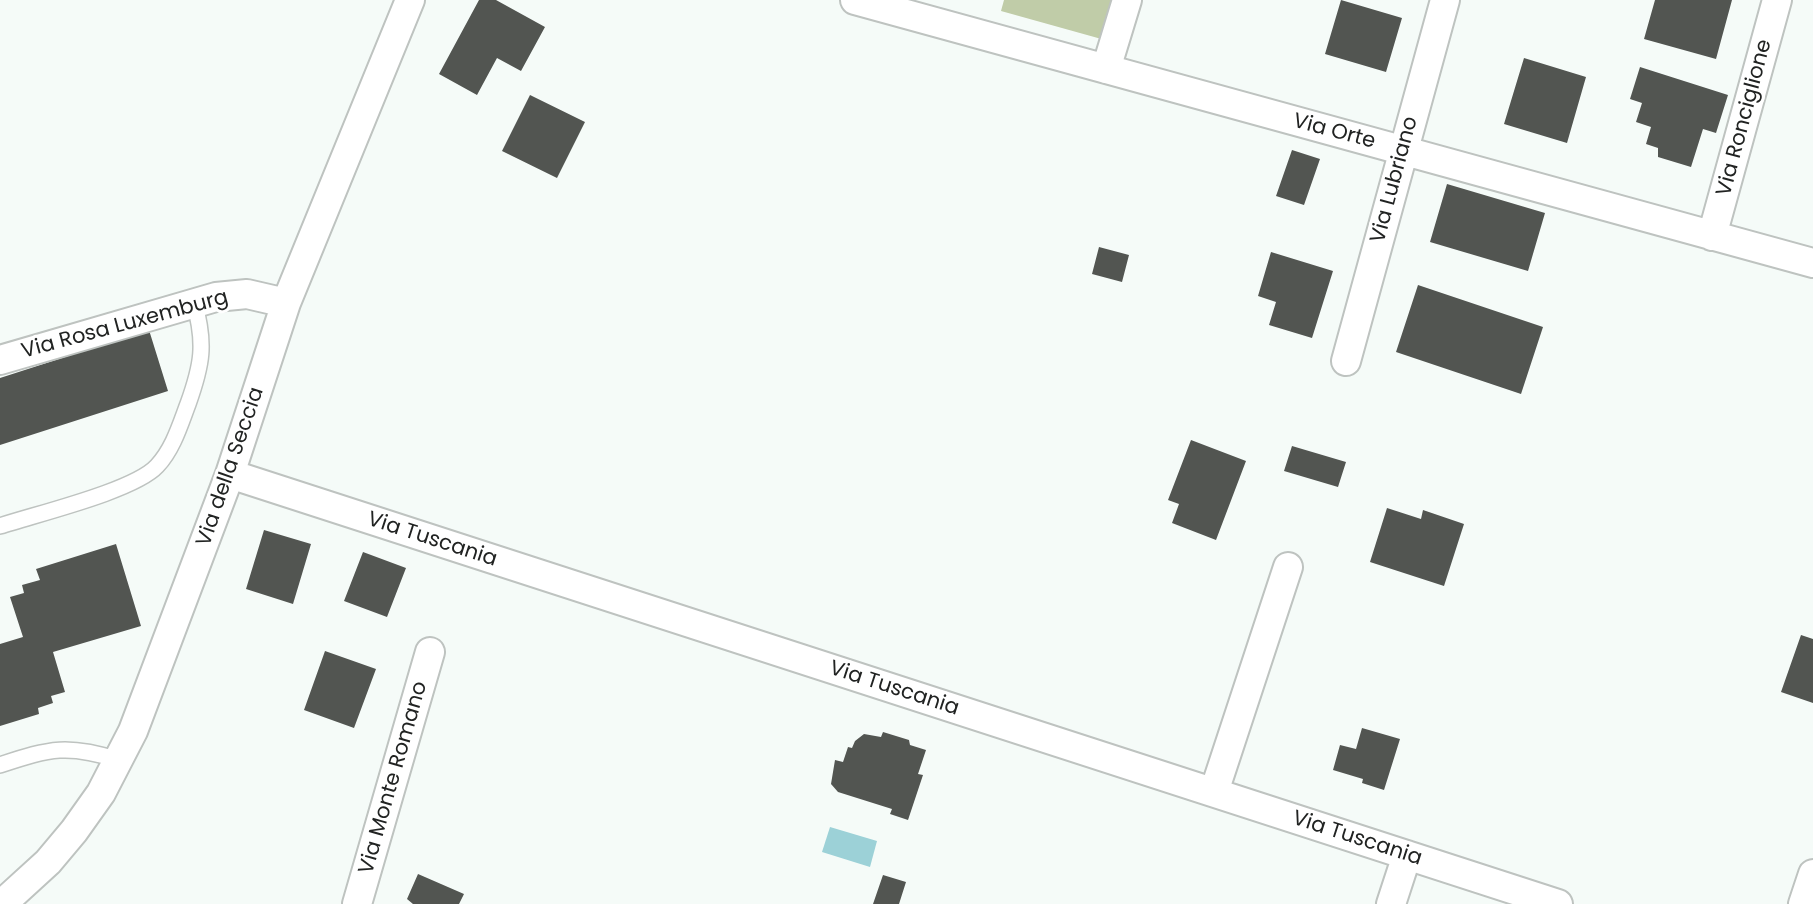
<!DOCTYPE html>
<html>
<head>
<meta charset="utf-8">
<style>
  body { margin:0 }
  canvas { display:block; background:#f5fbf8 }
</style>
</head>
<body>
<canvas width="1813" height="904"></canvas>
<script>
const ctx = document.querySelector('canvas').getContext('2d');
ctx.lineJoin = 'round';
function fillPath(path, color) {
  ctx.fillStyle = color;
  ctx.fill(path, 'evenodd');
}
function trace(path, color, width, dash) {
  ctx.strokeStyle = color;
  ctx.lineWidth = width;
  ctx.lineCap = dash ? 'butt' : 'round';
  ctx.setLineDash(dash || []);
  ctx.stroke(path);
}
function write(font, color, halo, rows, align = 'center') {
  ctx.font = font + ' Poppins,sans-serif';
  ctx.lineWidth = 6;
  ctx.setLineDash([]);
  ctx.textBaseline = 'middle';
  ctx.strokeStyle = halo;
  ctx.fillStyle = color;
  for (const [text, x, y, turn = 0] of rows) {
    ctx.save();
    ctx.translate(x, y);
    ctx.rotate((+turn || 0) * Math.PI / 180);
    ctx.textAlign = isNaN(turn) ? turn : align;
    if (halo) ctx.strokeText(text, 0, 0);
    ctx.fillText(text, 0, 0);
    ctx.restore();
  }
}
fillPath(new Path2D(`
  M1004,0H1116L1105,40L1001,11Z`), '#c0cca8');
fillPath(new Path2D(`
  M830,827L877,841L870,867L822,852Z`), '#9cd1d7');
fillPath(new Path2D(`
  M479,0H496L545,27L521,71L497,58L477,95L439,74Z
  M1341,0L1402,18L1386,72L1325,54Z
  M1655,0H1732L1716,59L1644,39Z
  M1524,58L1586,77L1567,143L1504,124Z
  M1640,67L1728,95L1716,133L1703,129L1691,167L1658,157V148L1646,144L1651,127L1636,122L1642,103L1630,99Z
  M530,95L585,122L557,178L502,151Z
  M1292,150L1320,159L1304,205L1276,196Z
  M1447,184L1545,213L1528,271L1430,242Z
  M1099,247L1129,255L1122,282L1092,274Z
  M1271,252L1333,271L1312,338L1269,325L1276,302L1258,296Z
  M1418,285L1543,327L1521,394L1396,352Z
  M149,330L168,391L0,445V378Z
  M1191,440L1246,461L1216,540L1172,523L1179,504L1168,500Z
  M1292,446L1346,462L1338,487L1284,471Z
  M1387,508L1421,519L1423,510L1464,524L1444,586L1370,562Z
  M264,530L311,544L293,604L246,589Z
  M116,544L141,626L53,652L65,692L51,696L53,703L38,708L39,714L0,726V644L23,637L10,597L24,593L22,585L40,580L36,569Z
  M363,552L406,568L387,617L344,601Z
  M1801,635L1813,639V703L1781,692Z
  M325,651L376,669L354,728L304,710Z
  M1362,728L1400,739L1384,790L1362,783L1363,779L1333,770L1340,745L1356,749Z
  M883,732L909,740L910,745L926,750L918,774L923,775L908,820L890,814L892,809L838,792L831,784L835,760L843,762L848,747L852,748L855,741L864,734L881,737Z
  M418,874L464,894L459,904H413L407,899Z
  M883,875L906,882L899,904H873Z`), '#525551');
const lane = new Path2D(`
  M0,526C36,514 134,491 157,466C173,449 180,425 188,404C202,365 206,344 194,302
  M0,765C51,748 68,744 119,760`);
const street = new Path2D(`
  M855,0L1813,263
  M1106,69L1127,0
  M1712,236L1777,0
  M0,360L216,297L247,294L286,303
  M1346,361L1445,0
  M230,474L1558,904
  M1214,792L1288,567
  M2,904L48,862L74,831L101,793L133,731L230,474L286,303L410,0
  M357,904L430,652
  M1391,904L1407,855
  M1803,904L1813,874`);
trace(lane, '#bec3c0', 18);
trace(street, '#bec3c0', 32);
trace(lane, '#fff', 15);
trace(street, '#fff', 28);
write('21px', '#212322', '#fff', [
  ["Via Ronciglione",1745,118,-75],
  ["Via Orte",1334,132,15],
  ["Via Lubriano",1395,180,-75],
  ["Via Rosa Luxemburg",125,325,-15],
  ["Via della Seccia",231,467,-71],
  ["Via Tuscania",432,540,18],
  ["Via Tuscania",894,689,18],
  ["Via Monte Romano",394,778,-74],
  ["Via Tuscania",1357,839,18]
]);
</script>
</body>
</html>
